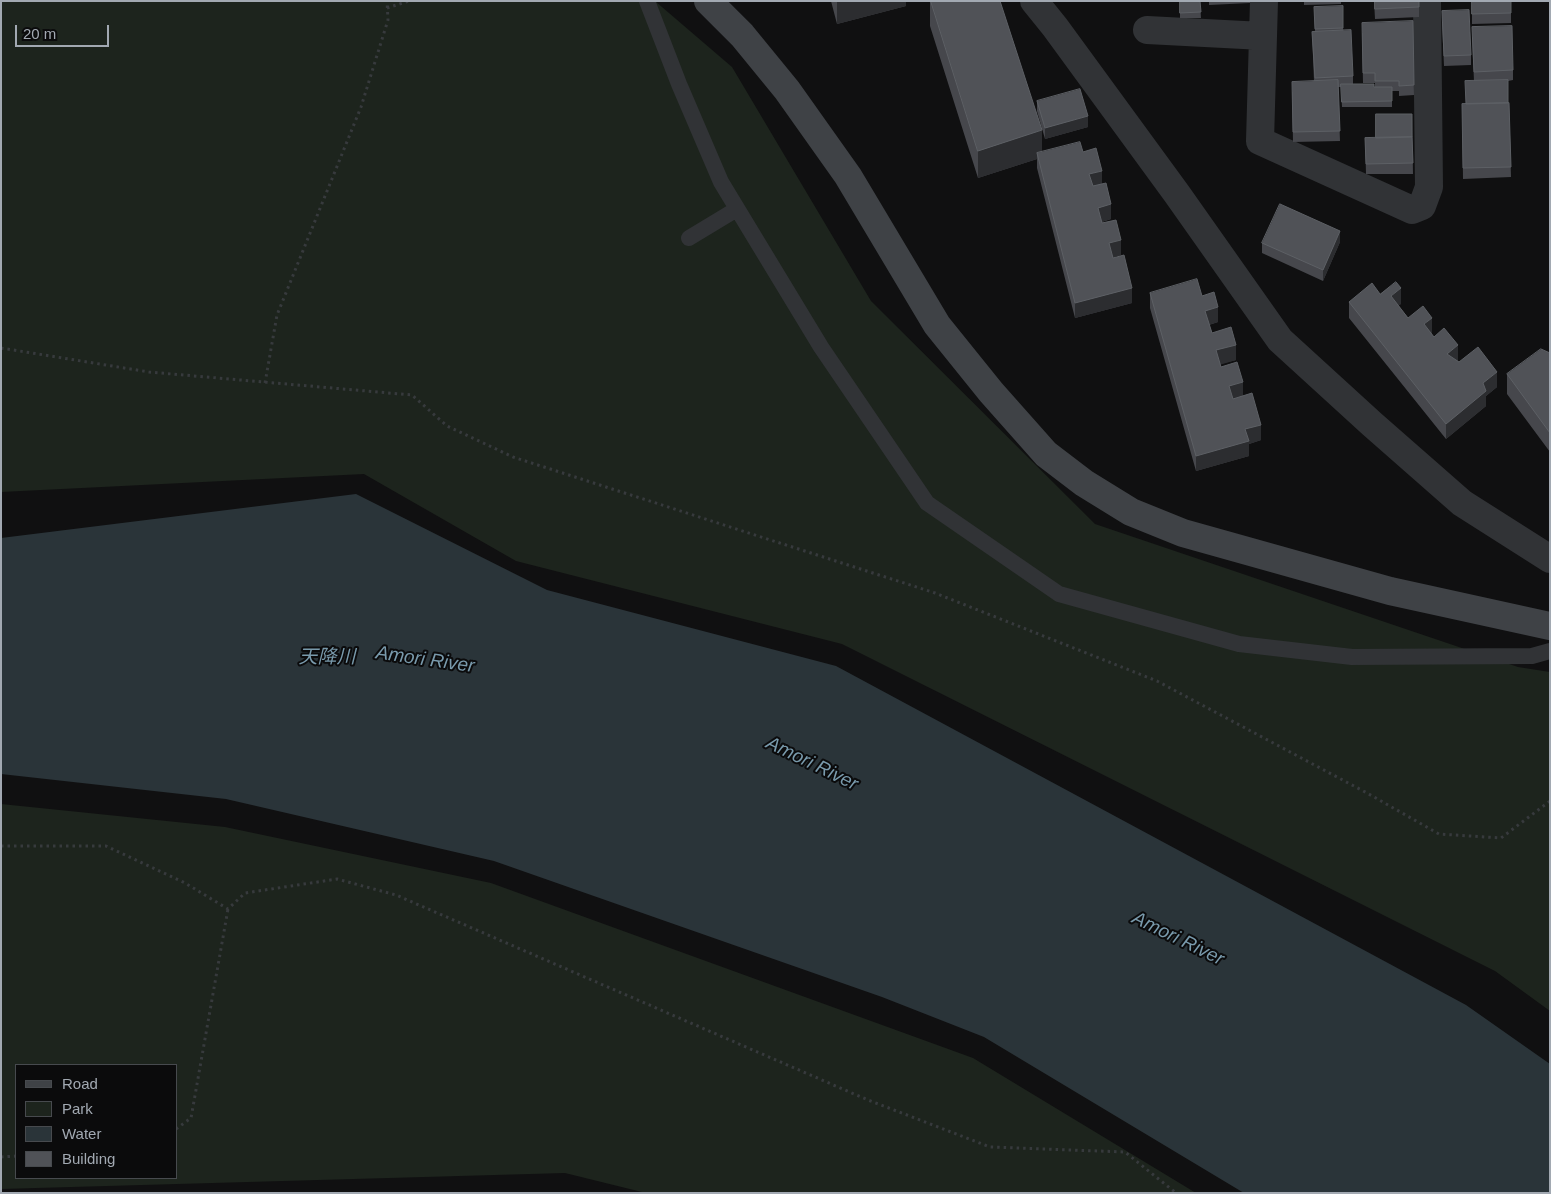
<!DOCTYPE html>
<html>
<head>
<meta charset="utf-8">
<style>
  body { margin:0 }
  #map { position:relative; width:1551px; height:1194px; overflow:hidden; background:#101011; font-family:Arial,sans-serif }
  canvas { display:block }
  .frame { position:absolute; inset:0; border:2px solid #a2a9b2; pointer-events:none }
  .legend { position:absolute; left:15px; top:1064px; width:162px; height:115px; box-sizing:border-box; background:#0b0b0c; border:1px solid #474a4e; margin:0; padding:6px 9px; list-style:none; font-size:15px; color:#a2a9b2 }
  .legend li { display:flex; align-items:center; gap:10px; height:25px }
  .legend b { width:25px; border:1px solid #474a4e }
  .scale { position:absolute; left:15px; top:25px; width:94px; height:22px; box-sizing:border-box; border:2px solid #a2a9b2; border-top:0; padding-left:6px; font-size:15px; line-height:18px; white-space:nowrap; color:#a2a9b2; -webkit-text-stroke:4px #0b0b0c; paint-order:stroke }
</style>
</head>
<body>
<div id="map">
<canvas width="1551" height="1194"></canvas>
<div class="frame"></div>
<ul class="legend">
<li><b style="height:6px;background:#3f4246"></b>Road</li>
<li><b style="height:14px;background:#1d241d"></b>Park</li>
<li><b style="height:14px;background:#2a3439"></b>Water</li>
<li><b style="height:14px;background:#505257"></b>Building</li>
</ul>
<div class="scale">20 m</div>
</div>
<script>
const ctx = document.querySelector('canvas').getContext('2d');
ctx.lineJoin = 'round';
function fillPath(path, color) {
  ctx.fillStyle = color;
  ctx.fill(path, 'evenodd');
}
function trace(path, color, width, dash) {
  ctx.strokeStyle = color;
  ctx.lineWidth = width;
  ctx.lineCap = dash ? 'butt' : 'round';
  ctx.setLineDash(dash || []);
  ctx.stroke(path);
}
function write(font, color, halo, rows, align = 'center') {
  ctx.font = font + ' Arial,"Noto Sans JP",sans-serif';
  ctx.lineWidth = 4;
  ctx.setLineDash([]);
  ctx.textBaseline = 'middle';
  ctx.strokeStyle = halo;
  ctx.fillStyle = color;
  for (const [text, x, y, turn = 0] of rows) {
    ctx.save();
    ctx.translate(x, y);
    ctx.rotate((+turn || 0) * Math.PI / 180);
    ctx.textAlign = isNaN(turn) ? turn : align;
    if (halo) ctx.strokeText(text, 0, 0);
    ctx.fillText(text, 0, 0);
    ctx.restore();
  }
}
fillPath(new Path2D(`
  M1,1H655L732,67L871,301L1095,524L1518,667L1550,672V1011L1495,971L842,644L516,561L364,474L1,492Z
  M1,804L225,827L491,883L973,1058L1196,1193H646L565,1173L1,1189ZM16,1065H176V1178H16Z`), '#1d241d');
fillPath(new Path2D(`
  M356,494L547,590L836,666L1466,1005L1550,1064V1193H1244L984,1037L882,997L494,861L226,799L1,774V538Z`), '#2a3439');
trace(new Path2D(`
  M387,8L409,1
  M1,348L149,372L412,395L447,426L513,457L935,593L1157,681L1367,793L1439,834L1501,838L1550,801
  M265,383L277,315L361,107L388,20L387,1
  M1,846H106L185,883L228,909L245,893L337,879L396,895L868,1100L990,1147L1125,1152L1176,1193
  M176,1129L191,1118L228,909
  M1,1157L16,1156`), '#373a3d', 3, [2.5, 4]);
trace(new Path2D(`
  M647,1L679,84L721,182L821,347L927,503L1059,594L1239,644L1352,657L1532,656L1550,651
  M689,238L737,209`), '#313336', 16);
trace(new Path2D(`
  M1034,1L1055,27L1177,194L1280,340L1372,424L1462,503L1550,559
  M1264,1L1260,141L1412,210L1422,206L1429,187L1427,1
  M1147,30L1263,36`), '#313336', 28);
trace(new Path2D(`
  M708,1L742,35L787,90L848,176L937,325L991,392L1046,454L1084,483L1131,512L1183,533L1390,591L1550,626`), '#3f4246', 28);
fillPath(new Path2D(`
  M831,1H906V6L837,24Z
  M930,1H1000L1042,152H1083L1102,184L1111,219L1102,222L1121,255L1113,257L1132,303L1075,318L1037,168V159L978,178L930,26Z
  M1180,1H1200L1201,18H1180Z
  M1209,1H1250V3L1209,5Z
  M1304,1H1341V4L1304,5Z
  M1374,1H1419V17L1375,19Z
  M1472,1L1511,13V23L1472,24Z
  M1314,7L1343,28L1353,76V84L1375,87V83H1363L1362,33L1413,21L1414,95L1399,96V91H1392V107H1342L1341,87H1338L1340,141L1293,142L1292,92L1314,81L1312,32H1315Z
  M1442,22L1471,55V65L1444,66Z
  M1472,37L1513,70V80L1508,81V103H1509L1511,177L1463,179L1462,104H1466L1474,81Z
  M1037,101L1088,127L1045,139L1037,111Z
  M1412,114L1413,174H1366L1365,138H1376Z
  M1340,242L1323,281L1262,253V243Z
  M1150,293L1202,296L1218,322L1209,325L1212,333L1236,360L1220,364L1221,367L1243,396L1261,440L1249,444V456L1196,471L1150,308Z
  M1380,294L1401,304L1398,305L1408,318L1432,333L1431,334L1458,360L1457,361L1497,387L1486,396V406L1446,439L1349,318V302Z
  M1550,353V452L1507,394V374Z`), '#46474c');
fillPath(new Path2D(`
  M837,1H906V6L837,24Z
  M1088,116V127L1045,139V128Z
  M1042,130V157L1037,153V159L978,178V151Z
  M1102,171V186L1089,189V174Z
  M1111,204V219L1098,223V208Z
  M1340,231V242L1323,281V270Z
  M1121,240V255L1109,258V243Z
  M1132,288V303L1075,318V303Z
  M1401,288V304L1391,311V296Z
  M1218,307V322L1205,326V311Z
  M1432,318V333L1424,340V324Z
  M1236,345V360L1216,366V350Z
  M1458,345V360L1447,369V354Z
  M1497,372V387L1486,396V406L1446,439V424L1483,383Z
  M1243,382V398L1229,401V386Z
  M1261,425V440L1249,444V456L1196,471V456L1245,429Z`), '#2c2d30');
const building = new Path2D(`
  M931,1H1000L1042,130L978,151Z
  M1180,1H1200L1201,12L1180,13Z
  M1375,1H1419V7L1375,9Z
  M1472,1H1511V13L1472,14Z
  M1343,6V28L1315,29L1314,7Z
  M1469,10L1471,55L1444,56L1442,11Z
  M1413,21L1414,85L1399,86V81H1375V73H1363L1362,23Z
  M1512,26L1513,70L1474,72L1472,27Z
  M1351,30L1353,76L1315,78L1312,32Z
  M1338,80L1340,131L1293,132L1292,82Z
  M1508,80V103L1466,104L1465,81Z
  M1341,84H1374V87H1392V101L1342,102Z
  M1080,89L1088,116L1045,128L1037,101Z
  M1509,103L1511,167L1463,168L1462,104Z
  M1376,114H1412V137L1376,138Z
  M1412,137L1413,163L1366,164L1365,138Z
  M1080,142L1083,152L1096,148L1102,171L1089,174L1093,186L1106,183L1111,204L1098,208L1102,223L1116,220L1121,240L1109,243L1113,258L1124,255L1132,288L1075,303L1037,153Z
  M1280,204L1340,231L1323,270L1262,243Z
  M1197,279L1202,296L1214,292L1218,307L1205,311L1212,333L1231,327L1236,345L1216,350L1221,367L1237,362L1243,382L1229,386L1233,399L1252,393L1261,425L1245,429L1249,441L1196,456L1150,293Z
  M1396,282L1401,288L1391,296L1408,318L1423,306L1432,318L1424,324L1434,337L1444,328L1458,345L1447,354L1459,362L1478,347L1497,372L1483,383L1486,391L1446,424L1349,302L1372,283L1380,294Z
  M1541,349L1550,353V433L1507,374Z`);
fillPath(building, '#505257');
trace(building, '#5d6065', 1);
write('italic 19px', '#799aac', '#0b0b0c', [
  ["天降川",327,658],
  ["Amori River",425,660,8],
  ["Amori River",812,764,26],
  ["Amori River",1178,939,26]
]);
</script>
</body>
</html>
